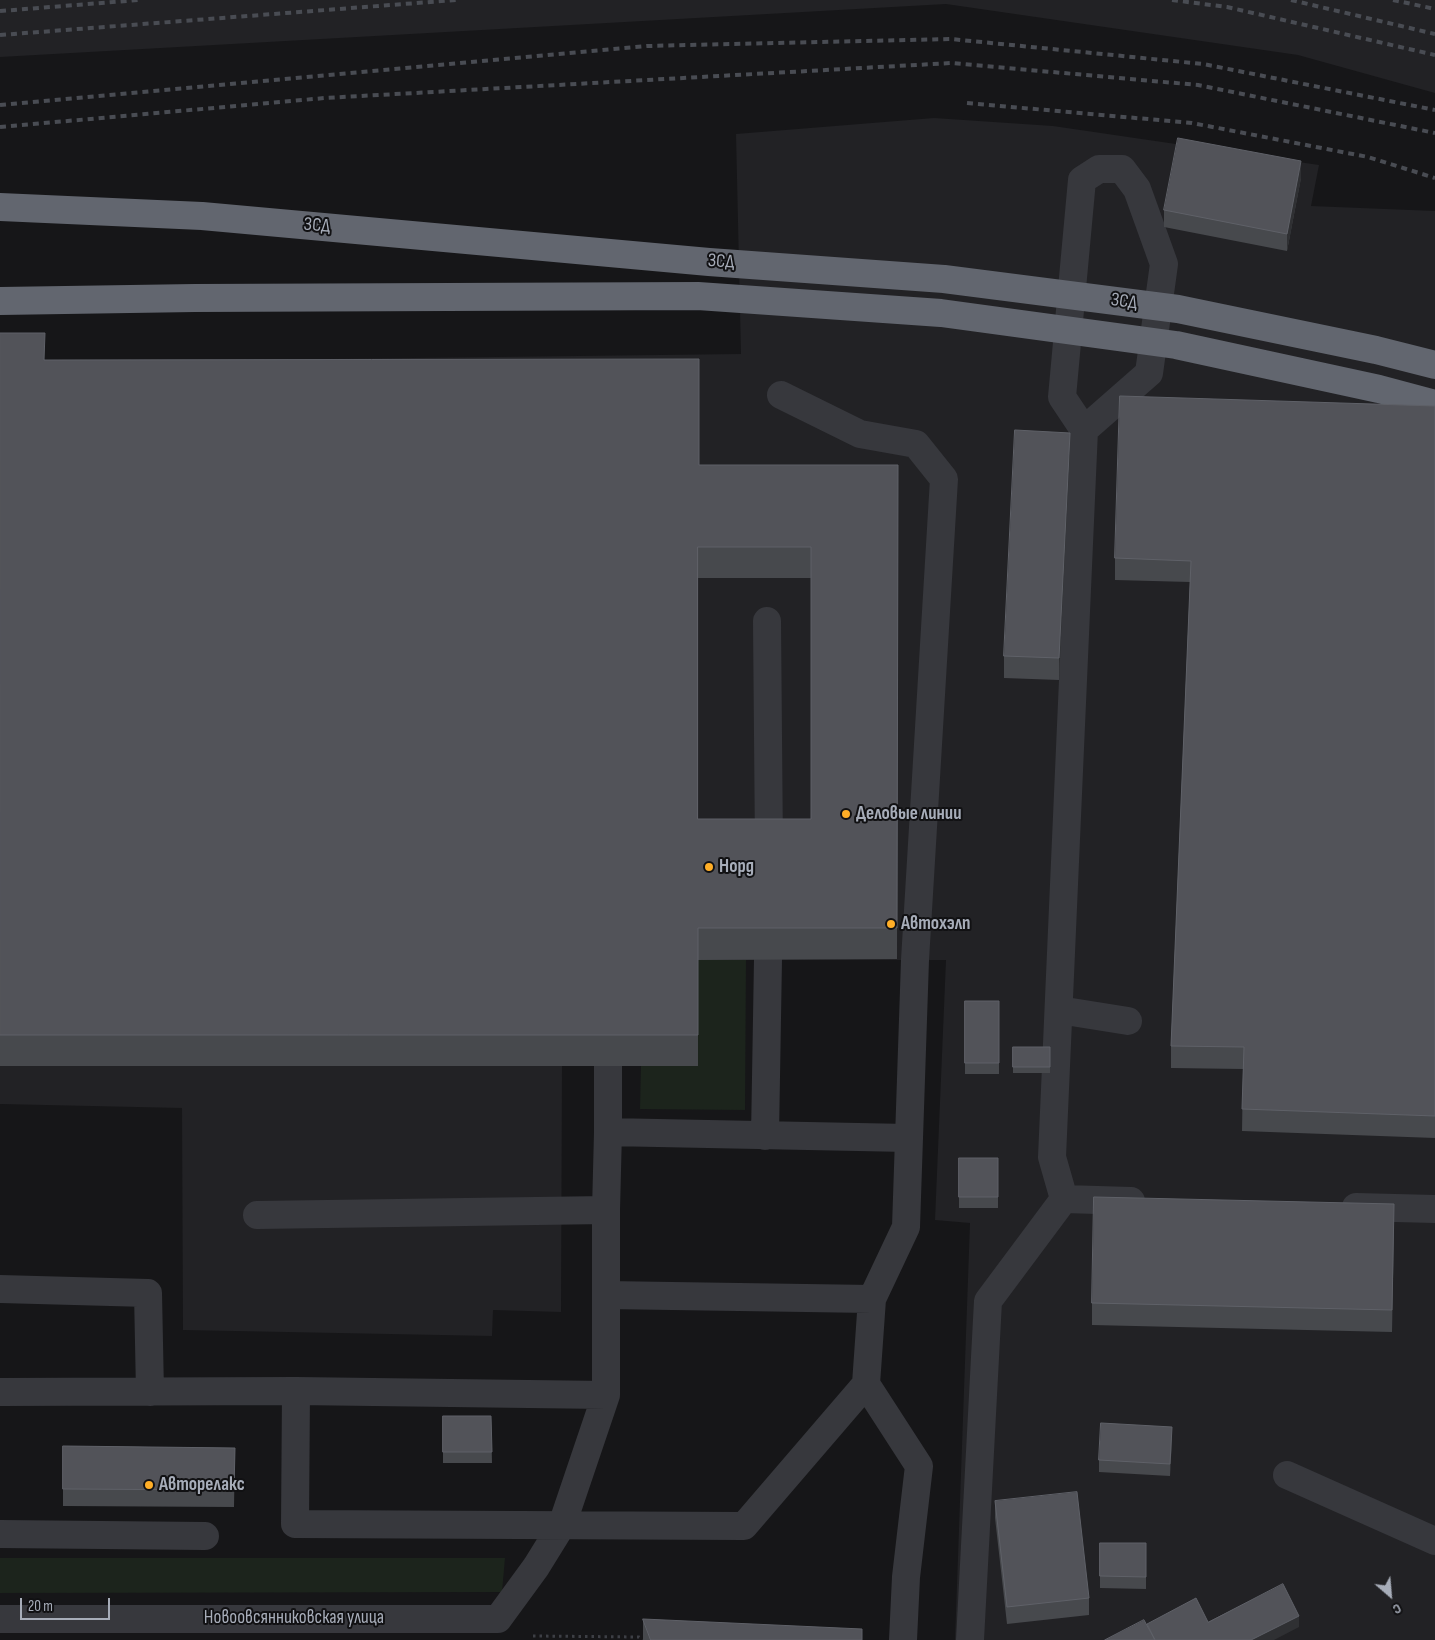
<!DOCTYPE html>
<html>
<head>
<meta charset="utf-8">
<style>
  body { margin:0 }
  #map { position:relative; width:1435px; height:1640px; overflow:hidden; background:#161618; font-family:"Sofia Sans Condensed",sans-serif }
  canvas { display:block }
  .north { position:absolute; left:1365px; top:1570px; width:50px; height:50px; -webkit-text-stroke:4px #111113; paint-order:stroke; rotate:153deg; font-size:14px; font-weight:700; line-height:20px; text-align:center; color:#a7adb9 }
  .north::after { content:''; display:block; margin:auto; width:18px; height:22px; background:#a7adb9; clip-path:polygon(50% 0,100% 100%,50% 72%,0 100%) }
  .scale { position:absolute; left:20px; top:1598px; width:90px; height:22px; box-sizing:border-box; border:2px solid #a7adb9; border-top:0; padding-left:6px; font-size:15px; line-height:18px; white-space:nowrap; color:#a7adb9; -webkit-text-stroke:4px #111113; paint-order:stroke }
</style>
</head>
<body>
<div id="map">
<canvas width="1435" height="1640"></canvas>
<div class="north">С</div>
<div class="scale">20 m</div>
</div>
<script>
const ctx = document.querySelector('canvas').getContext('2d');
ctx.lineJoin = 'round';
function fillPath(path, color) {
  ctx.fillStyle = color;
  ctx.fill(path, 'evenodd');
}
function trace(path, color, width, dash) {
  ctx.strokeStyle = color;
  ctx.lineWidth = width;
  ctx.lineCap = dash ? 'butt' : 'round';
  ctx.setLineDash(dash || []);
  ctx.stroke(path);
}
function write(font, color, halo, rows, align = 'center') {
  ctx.font = font + ' "Sofia Sans Condensed",sans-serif';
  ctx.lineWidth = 4;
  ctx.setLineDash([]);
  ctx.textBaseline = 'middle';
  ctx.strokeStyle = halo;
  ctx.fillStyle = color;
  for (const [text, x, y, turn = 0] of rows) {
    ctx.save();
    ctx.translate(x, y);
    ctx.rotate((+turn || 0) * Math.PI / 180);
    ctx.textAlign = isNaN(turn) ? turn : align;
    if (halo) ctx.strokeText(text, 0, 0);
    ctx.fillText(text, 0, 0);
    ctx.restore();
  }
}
fillPath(new Path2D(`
  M0,0H1435V93L1298,55L946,4L0,57Z
  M934,118L1053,126L1319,165L1311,206L1435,211V1640H955L970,1223L935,1220L946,960H698V1066H562L561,1312L493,1310L492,1336L183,1330L182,1108L0,1104V363L741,354L736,134Z`), '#222225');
fillPath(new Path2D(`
  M698,960H746L745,1110L640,1109L641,1066H698Z
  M0,1558H505L502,1592L0,1593Z`), '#1c241c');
trace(new Path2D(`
  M533,1636L639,1637L643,1640`), '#3d3f45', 3, [2.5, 4]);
trace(new Path2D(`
  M767,621L769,850
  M1059,1010L1128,1021
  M608,1132V1066
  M765,1136L768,959
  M1064,1199L1052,1157L1084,430L1062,397L1082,180L1099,169H1122L1137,189L1164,264L1149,373L1084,430
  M1356,1207L1435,1209
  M257,1215L606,1210
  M0,1289L148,1293L150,1392
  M606,1295L872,1299
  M866,1384L919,1466L906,1577L903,1640
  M296,1391L295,1524L744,1526L866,1384L872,1299L906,1227L915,960L944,479L916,444L860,434L781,395
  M0,1392L296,1391L606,1395
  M1287,1475L1435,1541
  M0,1534L205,1536
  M0,1619H498
  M498,1619L536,1567L562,1525L606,1395V1210L608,1132L908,1138
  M970,1640L988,1301L1064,1199L1131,1201`), '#37383d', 28);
trace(new Path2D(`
  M0,207L202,216L709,262L944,279L1178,309L1376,350L1435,365
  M0,301L195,298L698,296L941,313L1176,345L1379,389L1435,404`), '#62666f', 28);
trace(new Path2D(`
  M1172,0L1227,7L1435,55
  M1291,0L1435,34
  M1393,0L1435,9
  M0,11L139,0
  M0,35L456,0
  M967,103L1192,123L1368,157L1435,178
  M0,105L647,46L951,39L1203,64L1435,110
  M0,127L325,98L951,63L1198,85L1435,133`), '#494c53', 4, [6, 5]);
fillPath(new Path2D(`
  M1301,178L1287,251L1164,227V210Z
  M0,333L45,360L699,465H898L897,959L698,960V1066H0ZM698,578H811V819H698Z
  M1435,406V1138L1242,1131L1243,1069L1171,1068V1046L1190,582L1115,580V558Z
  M1070,455L1059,680L1004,678V656Z
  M965,1001H999V1074H965Z
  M1013,1047H1050V1073H1013Z
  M959,1158H998V1208H959Z
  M1394,1226L1392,1332L1092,1325V1303Z
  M443,1416H491L492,1463H443Z
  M1172,1439L1170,1476L1099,1472V1460Z
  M63,1446L235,1448L234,1507L63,1506Z
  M995,1501L1089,1598V1615L1007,1624L995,1518Z
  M1100,1543H1146V1589L1100,1588Z
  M643,1619L862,1640H643Z`), '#47494d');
fillPath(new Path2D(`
  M1301,161V178L1287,251V234Z
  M1070,433V455L1059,680V658Z
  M1394,1204V1226L1392,1332V1310Z
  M1172,1427V1439L1170,1476V1464Z
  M1299,1616V1627L1274,1640H1251Z`), '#2f3033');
const building = new Path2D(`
  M1178,138L1301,161L1287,234L1164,210Z
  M0,333H45L44,360L699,359V465H898L897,928H698V1035H0ZM698,547H811V819H698Z
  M1120,396L1435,406V1116L1242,1109L1244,1047L1171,1046L1191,561L1115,558Z
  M1015,430L1070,433L1059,658L1004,656Z
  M965,1001H999V1063H965Z
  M1013,1047H1050V1067H1013Z
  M959,1158H998V1197H959Z
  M1094,1197L1394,1204L1392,1310L1092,1303Z
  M443,1416H491L492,1452H443Z
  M1101,1423L1172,1427L1170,1464L1099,1460Z
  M63,1446L235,1448L234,1490L63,1489Z
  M1077,1492L1089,1598L1007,1607L995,1501Z
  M1100,1543H1146V1577L1100,1576Z
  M1283,1584L1299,1616L1251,1640H1155L1147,1624L1196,1598L1208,1622Z
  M643,1619L862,1629V1640H651Z
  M1144,1620L1155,1640H1105Z`);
fillPath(building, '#525359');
trace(building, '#5f6168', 1);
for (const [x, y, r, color] of [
  [846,814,5,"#ffae27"],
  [709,867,5,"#ffae27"],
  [891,924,5,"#ffae27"],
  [149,1485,5,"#ffae27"]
]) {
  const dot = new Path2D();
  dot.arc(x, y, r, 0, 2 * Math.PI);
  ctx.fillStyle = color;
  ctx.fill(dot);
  trace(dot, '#111113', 2);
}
write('19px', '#a7adb9', '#111113', [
  ["ЗСД",317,226,5],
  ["ЗСД",721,262,4],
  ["ЗСД",1124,302,8],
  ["Новоовсянниковская улица",294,1618]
]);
write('bold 19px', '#a7adb9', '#111113', [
  ["Деловые линии",856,814],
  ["Норд",719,867],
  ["Автохэлп",901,924],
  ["Авторелакс",159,1485]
], 'left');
</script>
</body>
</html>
